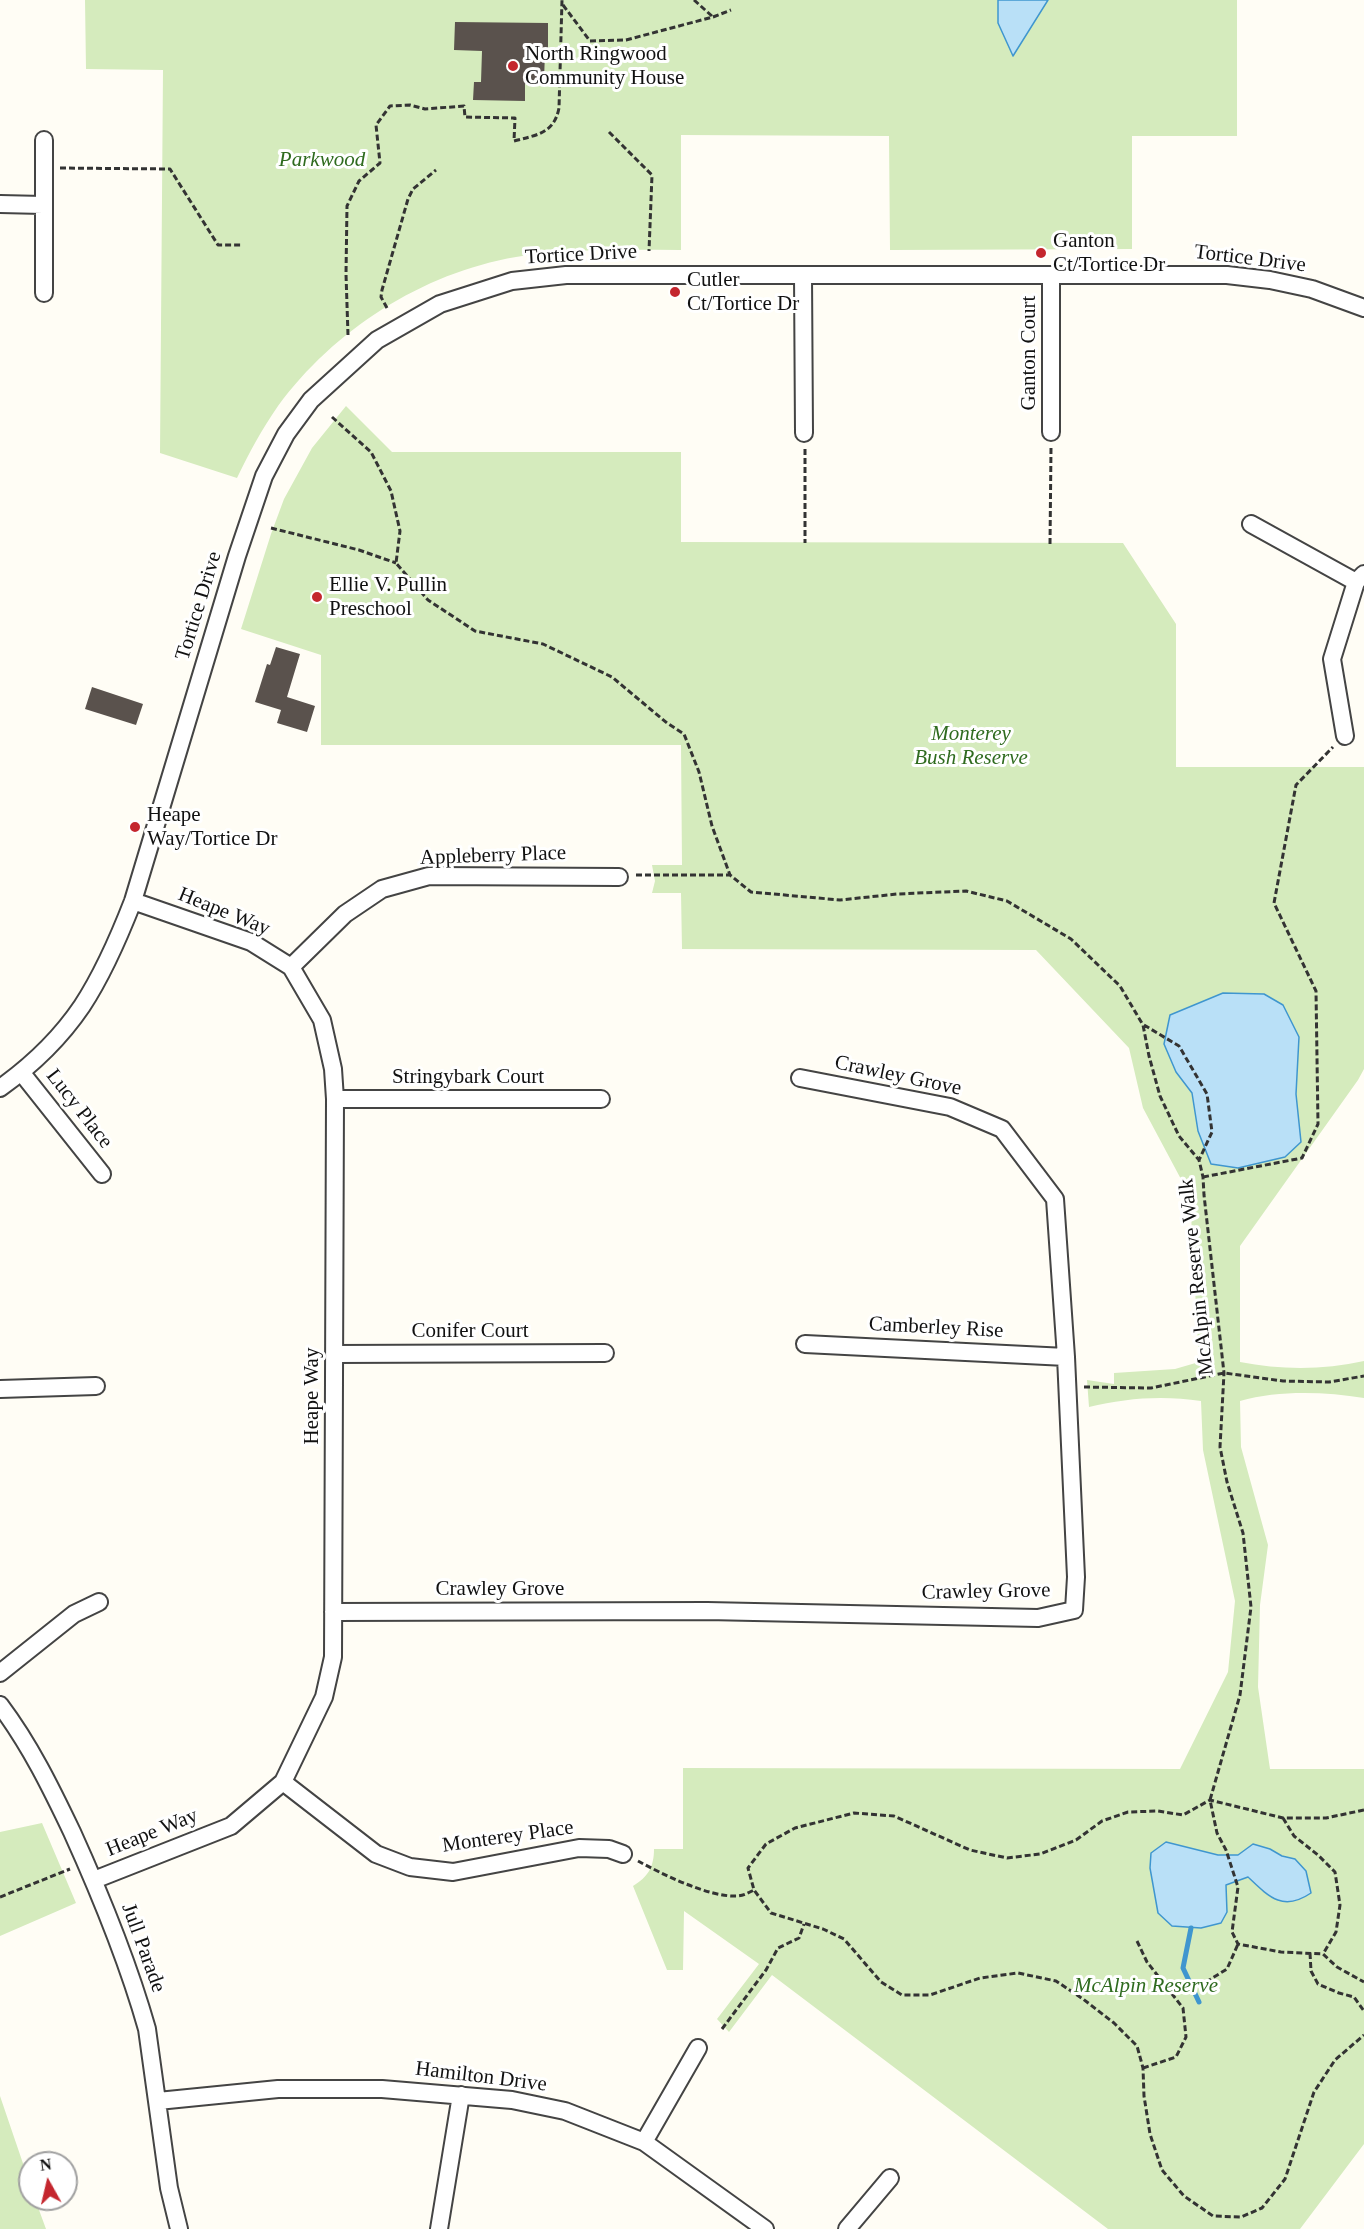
<!DOCTYPE html>
<html>
<head>
<meta charset="utf-8">
<style>
  body { margin:0 }
  #map { position:relative; width:1364px; height:2229px; overflow:hidden; background:#fffdf5; font-family:Georgia,serif }
  canvas { display:block }
  .north { position:absolute; left:18px; top:2151px; width:60px; height:60px; box-sizing:border-box; background:#fff; border:2px solid #a0a0a0; border-radius:50%; rotate:352deg; font-size:16px; font-weight:700; line-height:24px; text-align:center; color:#111 }
  .north::after { content:''; display:block; margin:auto; width:21px; height:27px; background:#c4262e; clip-path:polygon(50% 0,100% 100%,50% 72%,0 100%) }
</style>
</head>
<body>
<div id="map">
<canvas width="1364" height="2229"></canvas>
<div class="north">N</div>
</div>
<script>
const ctx = document.querySelector('canvas').getContext('2d');
ctx.lineJoin = 'round';
function fillPath(path, color) {
  ctx.fillStyle = color;
  ctx.fill(path, 'evenodd');
}
function trace(path, color, width, dash) {
  ctx.strokeStyle = color;
  ctx.lineWidth = width;
  ctx.lineCap = dash ? 'butt' : 'round';
  ctx.setLineDash(dash || []);
  ctx.stroke(path);
}
function write(font, color, halo, rows, align = 'center') {
  ctx.font = font + ' Georgia,serif';
  ctx.lineWidth = 6;
  ctx.setLineDash([]);
  ctx.textBaseline = 'middle';
  ctx.strokeStyle = halo;
  ctx.fillStyle = color;
  for (const [text, x, y, turn = 0] of rows) {
    ctx.save();
    ctx.translate(x, y);
    ctx.rotate((+turn || 0) * Math.PI / 180);
    ctx.textAlign = isNaN(turn) ? turn : align;
    if (halo) ctx.strokeText(text, 0, 0);
    ctx.fillText(text, 0, 0);
    ctx.restore();
  }
}
fillPath(new Path2D(`
  M85,0H1237V136H1132V249L890,250L889,136L681,135V250C626,250 571,248 516,257C422,273 334,330 278,406C262,429 249,453 237,478L160,453L163,70L86,69Z
  M346,406L392,452H681V542L1123,543L1176,624V767H1364V1069L1358,1080L1240,1246V1362C1281,1370 1324,1370 1364,1361V1398C1325,1392 1279,1390 1240,1401L1241,1447L1268,1545L1260,1605L1258,1687L1270,1769H1364V2144L1300,2229H1108L772,1975L729,2032L717,2019L759,1964L684,1911L683,1970H667L633,1886C648,1877 654,1867 654,1849H683V1768L1180,1769L1228,1672L1235,1601L1203,1450L1201,1401C1163,1395 1125,1398 1089,1407L1087,1380L1114,1384V1373L1175,1369L1199,1362L1190,1196L1143,1108L1129,1048L1036,950L682,949L681,893H652L655,881L652,865H682L681,745H321V655L241,629L271,534L284,499L312,448Z
  M42,1823L76,1903L0,1936V1832Z
  M0,2096L30,2184V2199H35L46,2229H0Z`), '#d5ebbd');
const water = new Path2D(`
  M998,0H1048L1013,56L998,23Z
  M1223,993L1264,994L1283,1005L1299,1037L1296,1094L1301,1142L1285,1157L1238,1168L1211,1164L1198,1131L1192,1093L1176,1072L1164,1044L1170,1015Z
  M1166,1842L1218,1855H1238L1253,1844L1270,1849L1282,1856L1295,1859L1306,1871L1311,1893C1283,1912 1269,1897 1248,1877L1226,1885L1227,1912L1221,1923L1201,1928L1172,1926L1158,1913L1150,1868L1151,1853Z`);
fillPath(water, '#b9e0f7');
trace(water, '#3f96cf', 1.5);
trace(new Path2D(`
  M1191,1928L1183,1968L1199,2002`), '#3f96cf', 5);
fillPath(new Path2D(`
  M455,22L548,23V51L545,52L544,80H541V85L525,84V101L473,100L474,82H481L482,51L454,50Z
  M276,647L300,654L287,697L315,706L307,732L277,723L281,710L255,702L267,664L270,665Z
  M92,687L143,704L136,725L85,709Z`), '#5a524d');
const street = new Path2D(`
  M0,204L43,205
  M803,275L804,433
  M44,293V140
  M1051,432V275
  M1251,524L1356,582
  M1345,736L1332,659L1356,582L1364,574
  M291,967L345,914L382,889L429,876L619,877
  M21,1072L102,1174
  M0,1088C31,1066 61,1037 82,1006C103,974 119,937 133,901L237,556L264,476L286,434L311,400L377,340L440,304L512,281L566,275H1227L1270,280L1312,289L1364,308
  M335,1099H601
  M805,1344L1066,1357
  M334,1354L605,1353
  M0,1389L96,1386
  M333,1612L707,1611L1038,1618L1074,1610L1076,1577L1066,1357L1055,1199L1002,1129L950,1107L800,1078
  M0,1673L74,1614L99,1602
  M0,1705C30,1745 51,1788 72,1832C101,1896 128,1962 147,2029L169,2188L179,2229
  M283,1782L376,1854L410,1867L453,1872L579,1848L609,1849L623,1854
  M94,1880L231,1826L283,1782L324,1697L333,1657L335,1099L333,1069L322,1020L291,967L251,942L133,901
  M158,2101L278,2089H382L512,2100L565,2111L644,2142L765,2229
  M644,2142L698,2048
  M439,2229L461,2095
  M847,2229L890,2178`);
trace(street, '#444', 20);
trace(new Path2D(`
  M694,0L713,17
  M563,5L590,41L626,40L713,17L731,10
  M609,132L652,175L649,251
  M60,168L170,169L218,245H243
  M387,308L381,297L382,290L408,199L413,189L436,170
  M348,335L346,274L347,206L359,181L380,163L376,125L390,106L410,105L425,109L464,106L465,117L515,118L514,141C536,135 554,134 559,108L562,0
  M332,417L371,452L391,491L400,531L396,563L428,600L475,631L543,644L612,677L667,723L684,734L699,772L712,826L730,875L751,892L840,900L897,894L966,891L1007,901L1071,939L1120,986L1143,1025L1149,1056L1160,1096L1179,1136L1199,1160L1203,1177L1204,1195L1224,1373L1220,1447L1227,1482L1243,1533L1251,1607L1240,1695L1210,1800L1217,1833L1226,1850L1238,1887L1232,1932L1238,1944L1281,1952L1323,1954L1337,1967L1364,1982
  M805,449V543
  M271,528L359,550L396,563
  M1050,544L1051,448
  M636,875H730
  M1144,1025L1179,1046L1207,1094L1212,1132L1199,1160
  M1203,1177L1302,1158L1318,1124L1316,991L1274,903L1296,785L1333,747
  M1084,1387L1151,1388L1224,1373L1283,1381L1329,1382L1364,1376
  M1364,1810L1326,1818H1283L1210,1800L1183,1815L1158,1811L1128,1812L1102,1821L1076,1840L1040,1854L1007,1858L970,1850L894,1816L854,1813L795,1828L766,1844L748,1868L754,1890L771,1913L823,1929L844,1939L881,1982L902,1995H930L980,1978L1018,1973L1056,1981L1083,1999L1114,2023L1137,2046L1143,2068L1144,2096L1150,2134L1162,2170L1184,2196L1213,2216L1241,2217L1262,2208L1285,2179L1314,2092L1335,2060L1364,2035
  M1283,1818L1294,1836L1318,1855L1335,1872L1340,1905L1336,1932L1323,1954
  M638,1861C662,1874 708,1897 736,1896C743,1896 748,1893 754,1890
  M0,1897L70,1869
  M1137,1941L1147,1962L1183,2008L1186,2037L1176,2057L1143,2068
  M1310,1953L1311,1971L1318,1984L1339,1993L1354,1997L1364,2011
  M1171,1991L1206,1982L1227,1969L1238,1944
  M722,2029L766,1970L778,1948L799,1938L804,1924`), '#333', 3, [6, 3]);
trace(street, '#fff', 16);
for (const [x, y, r, color] of [
  [513,66,6,"#c4262e"],
  [1041,253,6,"#c4262e"],
  [675,292,6,"#c4262e"],
  [317,597,6,"#c4262e"],
  [135,827,6,"#c4262e"]
]) {
  const dot = new Path2D();
  dot.arc(x, y, r, 0, 2 * Math.PI);
  ctx.fillStyle = color;
  ctx.fill(dot);
  trace(dot, '#fff', 2);
}
write('21px', '#111', '#fff', [
  ["North Ringwood",525,54],
  ["Community House",525,78],
  ["Ganton",1053,241],
  ["Ct/Tortice Dr",1053,265],
  ["Cutler",687,280],
  ["Ct/Tortice Dr",687,304],
  ["Ellie V. Pullin",329,585],
  ["Preschool",329,609],
  ["Heape",147,815],
  ["Way/Tortice Dr",147,839]
], 'left');
write('italic 21px', '#2f6b1f', '#fff', [
  ["Parkwood",322,160],
  ["Monterey",971,734],
  ["Bush Reserve",971,758],
  ["McAlpin Reserve",1146,1986]
]);
write('21px', '#111', '#fff', [
  ["Tortice Drive",581,255,-3],
  ["Tortice Drive",1250,259,7],
  ["Ganton Court",1029,353,-90],
  ["Tortice Drive",199,606,-73],
  ["Appleberry Place",493,856,-2],
  ["Heape Way",224,912,22],
  ["Crawley Grove",898,1076,12],
  ["Stringybark Court",468,1077],
  ["Lucy Place",79,1109,52],
  ["McAlpin Reserve Walk",1197,1277,-96],
  ["Camberley Rise",936,1328,3],
  ["Conifer Court",470,1331],
  ["Heape Way",312,1396,-90],
  ["Crawley Grove",500,1589],
  ["Crawley Grove",986,1592,-1],
  ["Heape Way",152,1833,-22],
  ["Monterey Place",508,1837,-8],
  ["Jull Parade",143,1948,70],
  ["Hamilton Drive",481,2077,7]
]);
</script>
</body>
</html>
